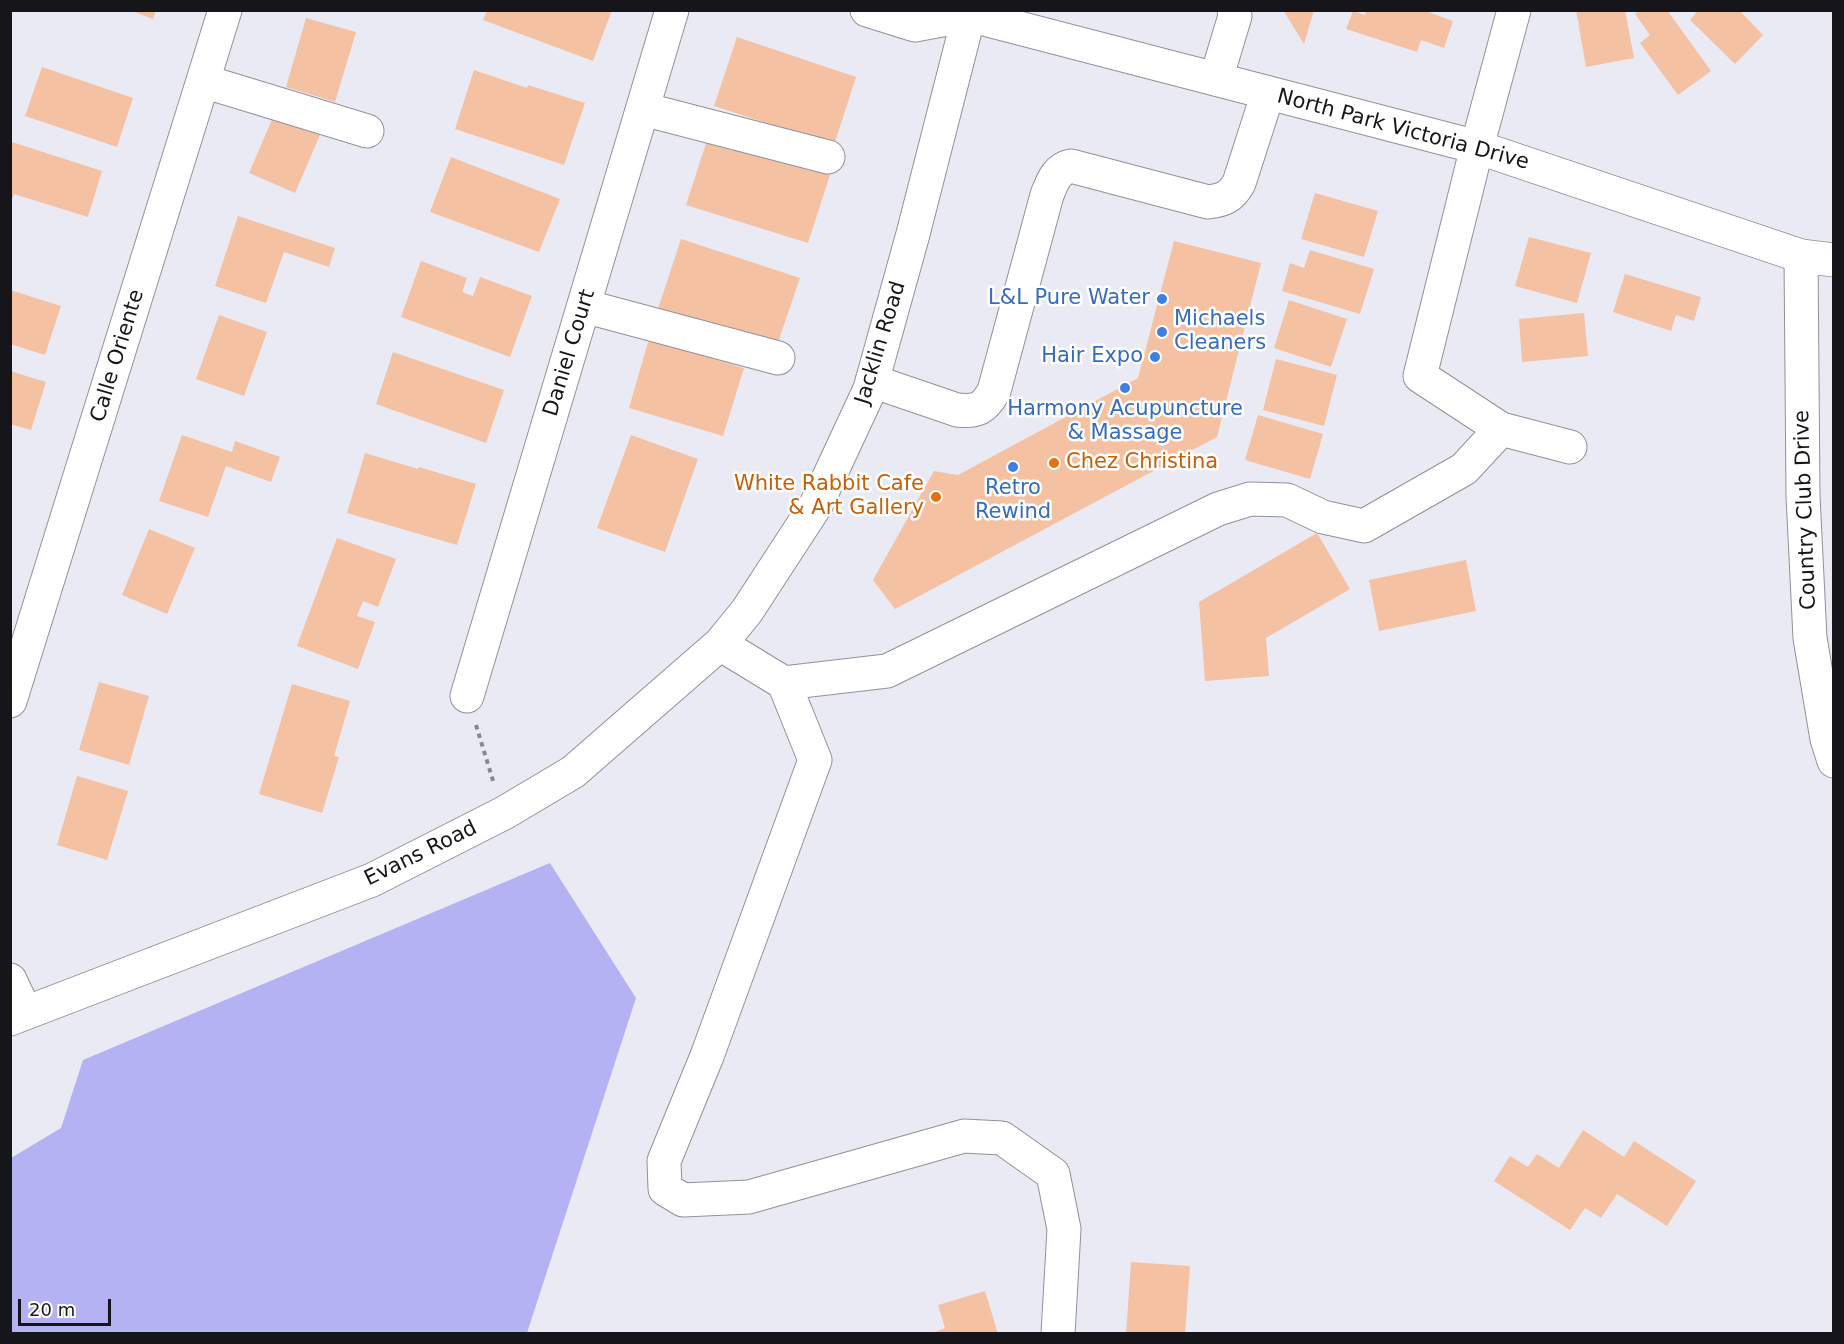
<!DOCTYPE html>
<html>
<head>
<meta charset="utf-8">
<style>
  body { margin:0 }
  #map { position:relative; width:1844px; height:1344px; overflow:hidden; background:#eaeaf4; font-family:"DejaVu Sans",sans-serif }
  canvas { display:block }
  .frame { position:absolute; inset:0; border:12px solid #16161a; pointer-events:none }
  .scale { position:absolute; left:18px; top:1299px; width:93px; height:27px; box-sizing:border-box; border:3px solid #16161a; border-top:0; padding-left:8px; font-size:18px; line-height:21px; white-space:nowrap; color:#16161a; -webkit-text-stroke:4px #fff; paint-order:stroke }
</style>
</head>
<body>
<div id="map">
<canvas width="1844" height="1344"></canvas>
<div class="frame"></div>
<div class="scale">20 m</div>
</div>
<script>
const ctx = document.querySelector('canvas').getContext('2d');
ctx.lineJoin = 'round';
function fillPath(path, color) {
  ctx.fillStyle = color;
  ctx.fill(path, 'evenodd');
}
function trace(path, color, width, dash) {
  ctx.strokeStyle = color;
  ctx.lineWidth = width;
  ctx.lineCap = dash ? 'butt' : 'round';
  ctx.setLineDash(dash || []);
  ctx.stroke(path);
}
function write(font, color, halo, rows, align = 'center') {
  ctx.font = font + ' "DejaVu Sans",sans-serif';
  ctx.lineWidth = 5;
  ctx.setLineDash([]);
  ctx.textBaseline = 'middle';
  ctx.strokeStyle = halo;
  ctx.fillStyle = color;
  for (const [text, x, y, turn = 0] of rows) {
    ctx.save();
    ctx.translate(x, y);
    ctx.rotate((+turn || 0) * Math.PI / 180);
    ctx.textAlign = isNaN(turn) ? turn : align;
    if (halo) ctx.strokeText(text, 0, 0);
    ctx.fillText(text, 0, 0);
    ctx.restore();
  }
}
fillPath(new Path2D(`
  M550,863L636,998L527,1333H11V1158L61,1128L83,1060Z`), '#b5b2f4');
fillPath(new Path2D(`
  M129,10H156L153,19Z
  M487,10H612L593,61L483,20Z
  M1283,10H1314L1304,44Z
  M1366,10H1423L1453,21L1444,48L1421,40L1417,52L1346,29L1353,11L1365,15Z
  M1576,10H1625L1634,58L1586,67Z
  M1639,10H1667L1711,71L1678,95L1640,43L1650,35L1635,14Z
  M1694,10H1739L1763,35L1735,64L1690,20L1696,13Z
  M306,18L356,32L335,102L286,87Z
  M737,37L856,77L834,145L714,106Z
  M42,67L133,98L117,147L25,116Z
  M474,70L527,88L528,85L585,103L564,165L455,129Z
  M277,108L323,128L295,193L249,173Z
  M708,137L830,175L808,243L686,205Z
  M12,142L102,171L88,217L14,194L10,204V148Z
  M451,157L560,199L539,252L430,212Z
  M1315,193L1378,211L1364,257L1301,239Z
  M238,216L335,248L329,267L284,252L266,303L215,286Z
  M1529,237L1591,253L1577,303L1515,286Z
  M681,239L800,278L776,348L658,309Z
  M1174,241L1261,263L1217,437L895,609L873,580L934,471L958,475L1138,378Z
  M1310,250L1374,269L1360,314L1282,291L1290,263L1304,268Z
  M421,261L467,278L462,292L473,296L480,277L532,296L510,357L401,317Z
  M1625,274L1701,297L1694,321L1676,315L1671,331L1613,312Z
  M10,290L61,306L45,355L10,344Z
  M1289,300L1347,319L1331,367L1274,348Z
  M1584,313L1588,356L1522,362L1519,319Z
  M219,315L267,332L244,396L196,379Z
  M649,339L744,368L723,436L629,408Z
  M393,352L504,390L486,443L376,404Z
  M1276,359L1337,375L1324,426L1263,410Z
  M10,371L46,382L31,430L10,424Z
  M1258,415L1323,434L1310,479L1245,460Z
  M182,435L232,452L235,441L280,457L271,482L226,466L208,517L159,501Z
  M631,435L698,459L665,552L597,528Z
  M365,453L418,469L419,467L476,484L457,545L347,513Z
  M149,529L195,548L167,614L122,595Z
  M1317,533L1350,589L1266,638L1269,676L1205,681L1199,602Z
  M337,538L396,559L378,607L363,601L357,616L375,622L358,669L297,646Z
  M1466,560L1476,611L1379,631L1369,580Z
  M99,682L149,696L129,765L79,750Z
  M292,684L350,701L334,756L339,757L322,813L259,794Z
  M77,776L128,791L107,860L57,845Z
  M1583,1130L1624,1157L1634,1141L1696,1181L1667,1226L1617,1194L1601,1218L1585,1208L1570,1230L1494,1181L1510,1156L1528,1167L1537,1154L1559,1168Z
  M1131,1262L1190,1266L1185,1334H1126Z
  M985,1291L998,1334H930L945,1328L938,1305Z`), '#f4c1a3');
const minor = new Path2D(`
  M1216,79L1235,16L1234,10
  M203,81L367,131
  M643,109L828,157
  M1834,260L1801,256L1803,496L1810,638L1827,739L1834,761
  M584,306L778,358
  M872,381L957,410C977,412 984,409 994,391L1047,195C1052,183 1056,169 1071,166L1208,202C1224,200 1231,197 1239,183L1268,93
  M1501,429L1420,376L1477,147L1514,10
  M720,644L784,683
  M784,683L815,760L707,1056L664,1161L665,1189L683,1200L749,1197L964,1136L1002,1138L1053,1174L1064,1229L1058,1334
  M784,683L887,671L1218,509L1250,499L1287,500L1323,517L1364,526L1464,469L1501,429L1570,447
  M467,696L672,10
  M10,701L225,10
  M10,980L25,1012
  M10,1019L372,880L504,813L573,772L720,644L747,611L816,505L870,389L913,234L969,15`);
const major = new Path2D(`
  M867,10L915,25L969,15L1477,147L1801,256`);
trace(minor, '#91919a', 35);
trace(major, '#91919a', 35);
trace(new Path2D(`
  M476,725L494,784`), '#87878e', 4, [4.5, 4.5]);
trace(minor, '#fff', 33);
trace(major, '#fff', 33);
for (const [x, y, r, color] of [
  [1162,299,6,"#3f7fe0"],
  [1162,332,6,"#3f7fe0"],
  [1155,357,6,"#3f7fe0"],
  [1125,388,6,"#3f7fe0"],
  [1054,463,6,"#e8710a"],
  [1013,467,6,"#3f7fe0"],
  [936,497,6,"#e8710a"]
]) {
  const dot = new Path2D();
  dot.arc(x, y, r, 0, 2 * Math.PI);
  ctx.fillStyle = color;
  ctx.fill(dot);
  trace(dot, '#fff', 2);
}
write('21px', '#16161a', '#fff', [
  ["North Park Victoria Drive",1403,130,15],
  ["Jacklin Road",881,343,-73],
  ["Daniel Court",570,353,-73],
  ["Calle Oriente",118,356,-73],
  ["Country Club Drive",1806,510,-92],
  ["Evans Road",421,854,-26]
]);
write('21px', '#366cbe', '#fff', [
  ["L&L Pure Water",1150,299],
  ["Michaels",1174,320,"left"],
  ["Cleaners",1174,344,"left"],
  ["Hair Expo",1143,357],
  ["Harmony Acupuncture",1125,410,"center"],
  ["& Massage",1125,434,"center"],
  ["Retro",1013,489,"center"],
  ["Rewind",1013,513,"center"]
], 'right');
write('21px', '#c56008', '#fff', [
  ["Chez Christina",1066,463],
  ["White Rabbit Cafe",924,485,"right"],
  ["& Art Gallery",924,509,"right"]
], 'left');
</script>
</body>
</html>
